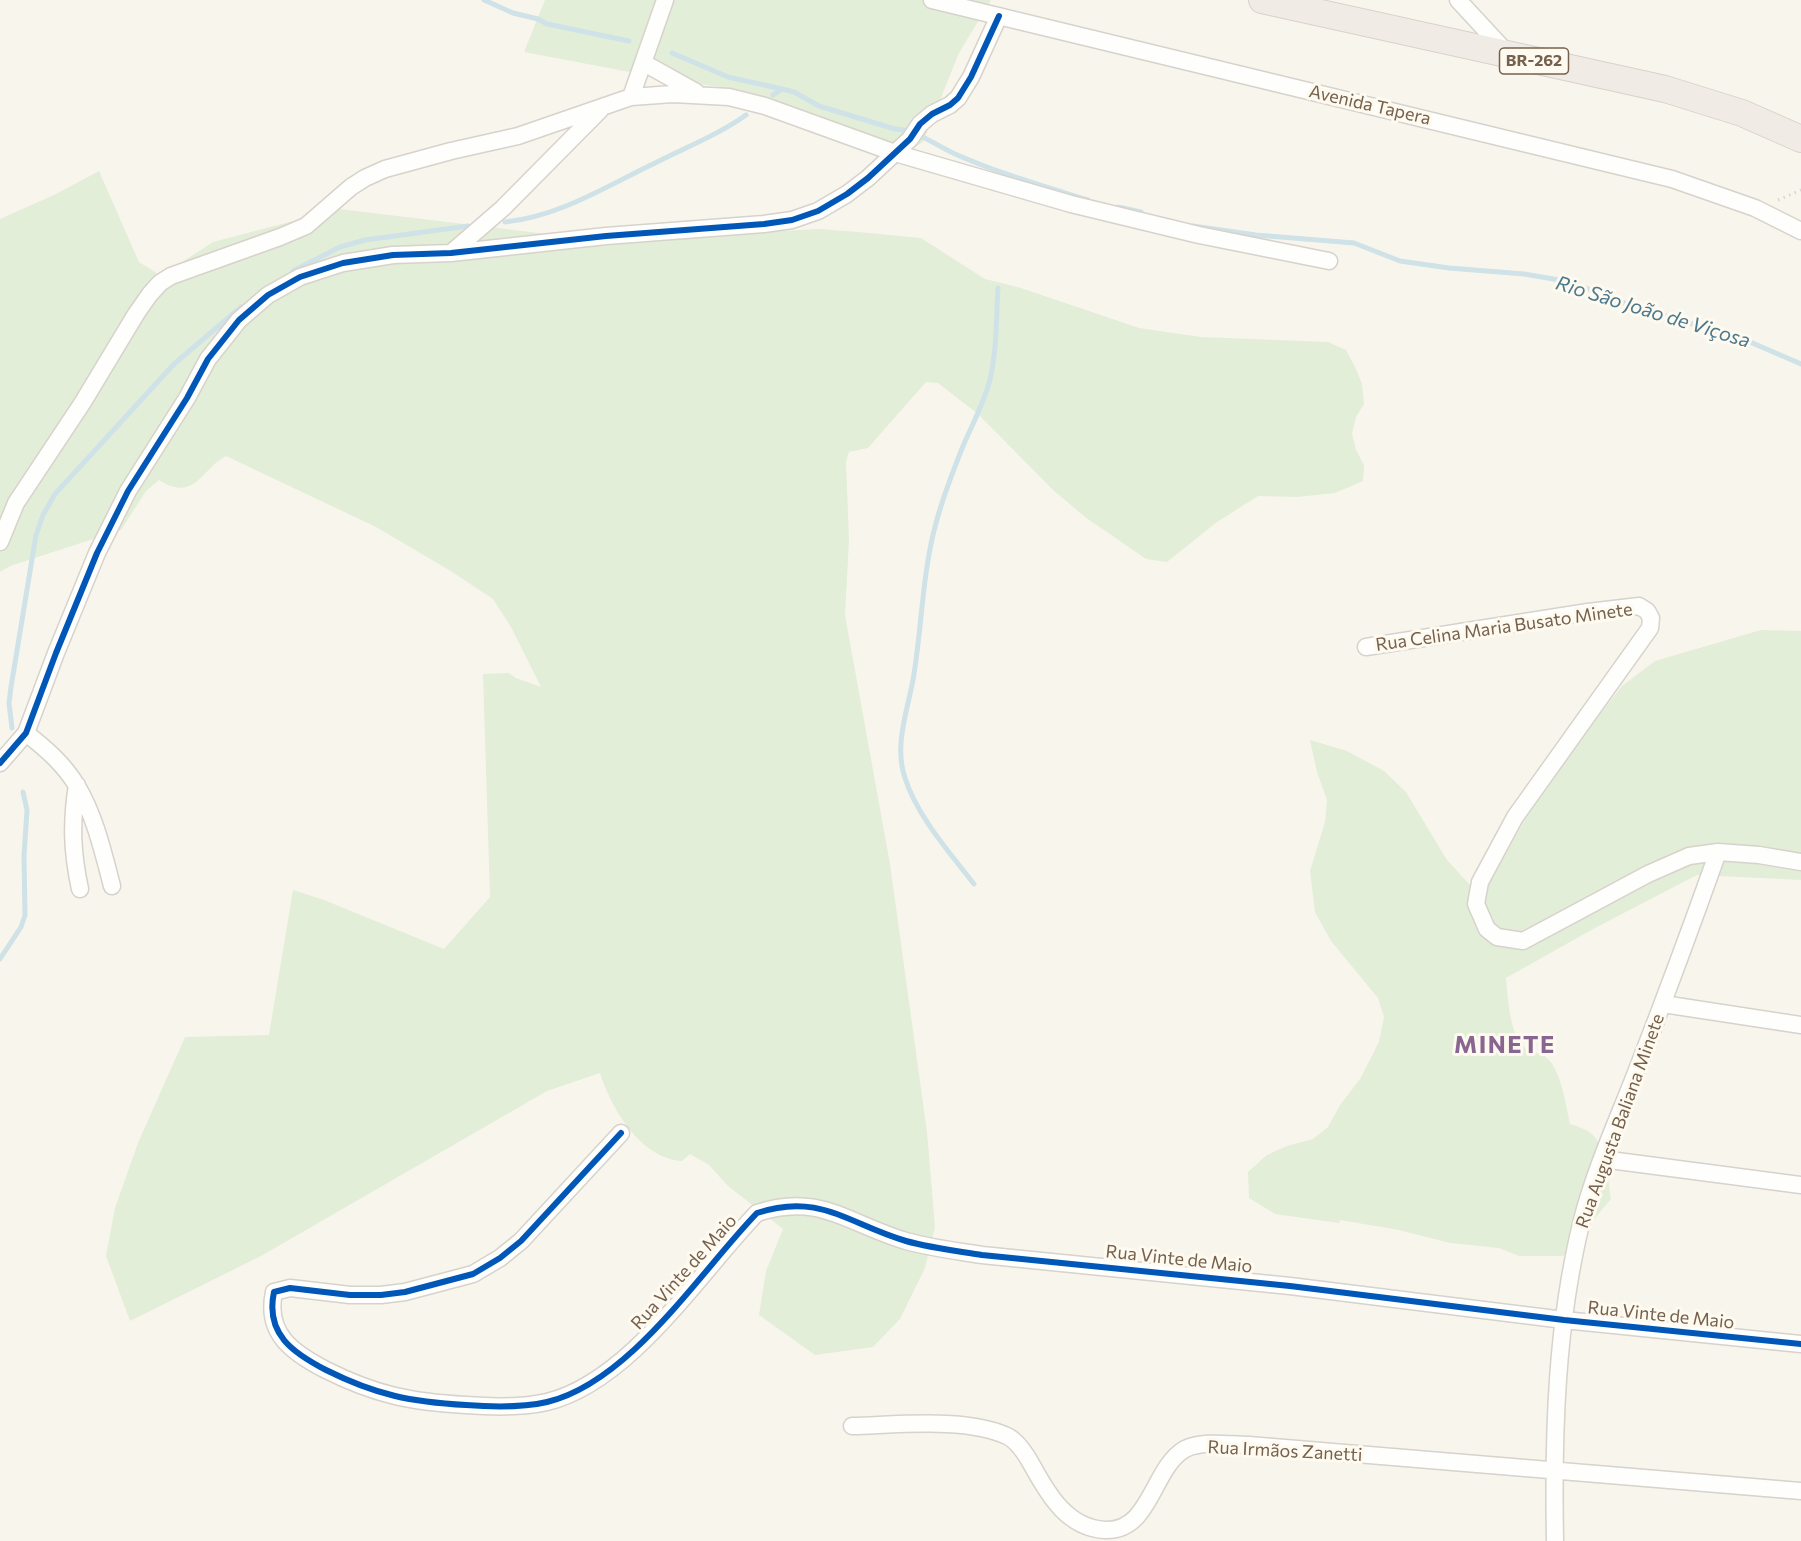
<!DOCTYPE html>
<html>
<head>
<meta charset="utf-8">
<style>
  body { margin:0 }
  canvas { display:block; background:#f8f5ed }
</style>
</head>
<body>
<canvas width="1801" height="1541"></canvas>
<script>
const ctx = document.querySelector('canvas').getContext('2d');
ctx.lineJoin = 'round';
function fillPath(path, color) {
  ctx.fillStyle = color;
  ctx.fill(path, 'evenodd');
}
function trace(path, color, width, dash) {
  ctx.strokeStyle = color;
  ctx.lineWidth = width;
  ctx.lineCap = dash ? 'butt' : 'round';
  ctx.setLineDash(dash || []);
  ctx.stroke(path);
}
function write(font, color, halo, rows, align = 'center') {
  ctx.font = font + ' Commissioner,sans-serif';
  ctx.lineWidth = 6;
  ctx.setLineDash([]);
  ctx.textBaseline = 'middle';
  ctx.strokeStyle = halo;
  ctx.fillStyle = color;
  for (const [text, x, y, turn = 0] of rows) {
    ctx.save();
    ctx.translate(x, y);
    ctx.rotate((+turn || 0) * Math.PI / 180);
    ctx.textAlign = isNaN(turn) ? turn : align;
    if (halo) ctx.strokeText(text, 0, 0);
    ctx.fillText(text, 0, 0);
    ctx.restore();
  }
}
fillPath(new Path2D(`
  M545,0H991L959,53L923,142L904,153L755,109L737,89L682,82L524,52Z
  M99,171L139,262L174,284L179,264L213,242L339,209L547,234L614,230L762,232L818,229L858,232L921,238L985,279L1021,288L1139,328L1201,337L1328,342L1346,350L1356,369L1362,384L1364,404L1356,417L1352,434L1356,450L1364,465L1363,481L1335,493L1297,497L1258,496L1217,522L1167,562L1146,559L1085,517L1053,490L978,414L938,383L926,382L868,448L849,452L846,462L849,540L845,615L890,864L927,1132L935,1227L925,1268L900,1319L873,1347L815,1355L759,1315L766,1271L783,1229L728,1186L709,1165L690,1154L682,1161C641,1159 611,1108 600,1073L547,1091L261,1256L130,1321L106,1256L115,1208L138,1143L185,1037L269,1035L293,890L324,900L444,949L490,897L483,674L509,673L516,678L541,687L511,627L493,599L449,570L376,527L226,456C201,469 195,503 159,480L146,491L121,530L10,566L0,572V219L56,194Z
  M1761,630L1801,631V880L1697,875L1593,929L1506,978C1508,997 1509,1036 1526,1049C1532,1053 1542,1053 1547,1058C1561,1070 1566,1106 1570,1124C1576,1126 1583,1128 1588,1131C1606,1142 1608,1180 1611,1199L1563,1256H1519L1499,1248L1450,1243L1399,1230L1340,1220L1339,1223L1275,1214L1249,1198L1248,1172L1267,1155L1287,1146L1313,1139L1328,1127L1340,1105L1360,1079L1379,1042L1384,1017L1378,998L1331,941L1315,912L1310,871L1325,822L1327,800L1317,772L1310,740L1347,751L1384,771L1406,792L1447,860L1481,897L1563,753L1576,744L1622,686L1655,661Z`), '#e2eed8');
trace(new Path2D(`
  M484,0L513,13L538,19L547,24L629,41
  M672,53L728,77L782,89L794,92L819,106L895,129C917,130 935,145 955,154C998,173 1043,186 1088,200
  M773,95L782,89
  M1118,207L1141,212
  M505,222C560,216 605,187 653,164C684,148 718,135 746,115
  M1193,226L1256,235L1354,243L1400,261L1449,268L1524,274L1571,282L1615,300L1750,342L1801,364
  M293,271L340,247L365,240L468,226
  M12,728L9,703L11,687L36,535L43,515L55,494L174,364L241,307
  M974,884C950,853 917,816 905,778C894,746 907,712 913,680C922,628 922,574 936,523C943,497 953,471 963,446C972,425 983,405 989,383C997,353 996,320 998,288
  M0,959L21,927L25,915L24,856L27,810L23,792`), '#cfe2e7', 5);
const minor = new Path2D(`
  M932,0L1672,179L1755,208L1801,231
  M1458,0L1508,54
  M644,63L696,92
  M631,97L665,0
  M451,253L503,208L600,110
  M0,542L16,503L83,402L136,314L150,294L160,283L171,276L280,237L306,226L351,187L365,178L385,169L451,151L518,136L631,97L673,94L729,97L765,106L895,153L1071,204L1199,235L1329,261
  M1366,647L1588,612L1639,606L1647,611L1651,618L1650,628L1515,817L1480,882L1476,904L1487,929L1497,937L1523,941L1648,874L1689,856L1718,852L1759,855L1801,862
  M26,733C45,748 64,764 77,786C95,816 103,852 112,886
  M0,763L26,733L56,653L97,553L128,491L187,398L208,359L239,320L268,295L300,277L343,263L393,255L451,253L606,236L764,224L792,220L818,211L847,194L868,178L910,139L920,124L932,114L950,105L958,98L971,77L999,16
  M77,785C71,823 72,852 80,889
  M1663,1004L1801,1025
  M621,1133L521,1241L500,1258L473,1274L405,1292L381,1295H350L290,1288L274,1292C265,1334 293,1353 326,1370C376,1395 411,1402 466,1405C492,1407 521,1408 547,1402C630,1382 699,1273 757,1213C820,1192 848,1224 906,1241C931,1248 957,1251 982,1255L1290,1286L1564,1320L1801,1344
  M1602,1159L1801,1185
  M852,1426C896,1425 967,1417 1007,1436C1018,1441 1027,1456 1033,1467C1049,1496 1068,1528 1105,1530C1151,1532 1152,1468 1185,1449C1203,1440 1230,1445 1249,1445L1801,1491
  M1555,1541C1553,1434 1556,1324 1582,1220C1595,1169 1618,1119 1637,1070C1665,998 1692,925 1718,852`);
const highway = new Path2D(`
  M1262,0L1665,89L1742,113L1801,139`);
trace(minor, '#d7d2cb', 19);
trace(highway, '#d9d2cb', 28);
trace(new Path2D(`
  M1778,200L1801,190`), '#dad5cf', 3, [1.5, 4.5]);
trace(minor, '#fefefc', 16);
trace(highway, '#f1ebe5', 26);
trace(new Path2D(`
  M0,763L26,733L56,653L97,553L128,491L187,398L208,359L239,320L268,295L300,277L343,263L393,255L451,253L606,236L764,224L792,220L818,211L847,194L868,178L910,139L920,124L932,114L950,105L958,98L971,77L999,16
  M621,1133L521,1241L500,1258L473,1274L405,1292L381,1295H350L290,1288L274,1292C265,1334 293,1353 326,1370C376,1395 411,1402 466,1405C492,1407 521,1408 547,1402C630,1382 699,1273 757,1213C820,1192 848,1224 906,1241C931,1248 957,1251 982,1255L1290,1286L1564,1320L1801,1344`), '#0057b8', 6);
for (const [x, y, w] of [
  [1534,61,69]
]) {
  const box = new Path2D();
  box.roundRect(x - w / 2, y - 13, w, 26, 4.5);
  ctx.fillStyle = '#fefaef';
  ctx.fill(box);
  trace(box, '#75614d', 1.5);
}
write('bold 16px', '#75614d', null, [
  ["BR-262",1534,61]
]);
write('18px', '#75614d', '#fefaef', [
  ["Avenida Tapera",1370,105,13],
  ["Rua Celina Maria Busato Minete",1504,627,-8],
  ["Rua Augusta Baliana Minete",1620,1121,-70],
  ["Rua Vinte de Maio",1179,1259,6],
  ["Rua Vinte de Maio",684,1272,-48],
  ["Rua Vinte de Maio",1661,1315,6],
  ["Rua Irmãos Zanetti",1285,1451,3]
]);
write('italic 20px', '#4b798e', '#fefaef', [
  ["Rio São João de Viçosa",1653,312,17]
]);
ctx.letterSpacing = '1.5px';
write('bold 24px', '#896691', '#fefaef', [
  ["MINETE",1505,1045]
]);
ctx.letterSpacing = '0px';
</script>
</body>
</html>
